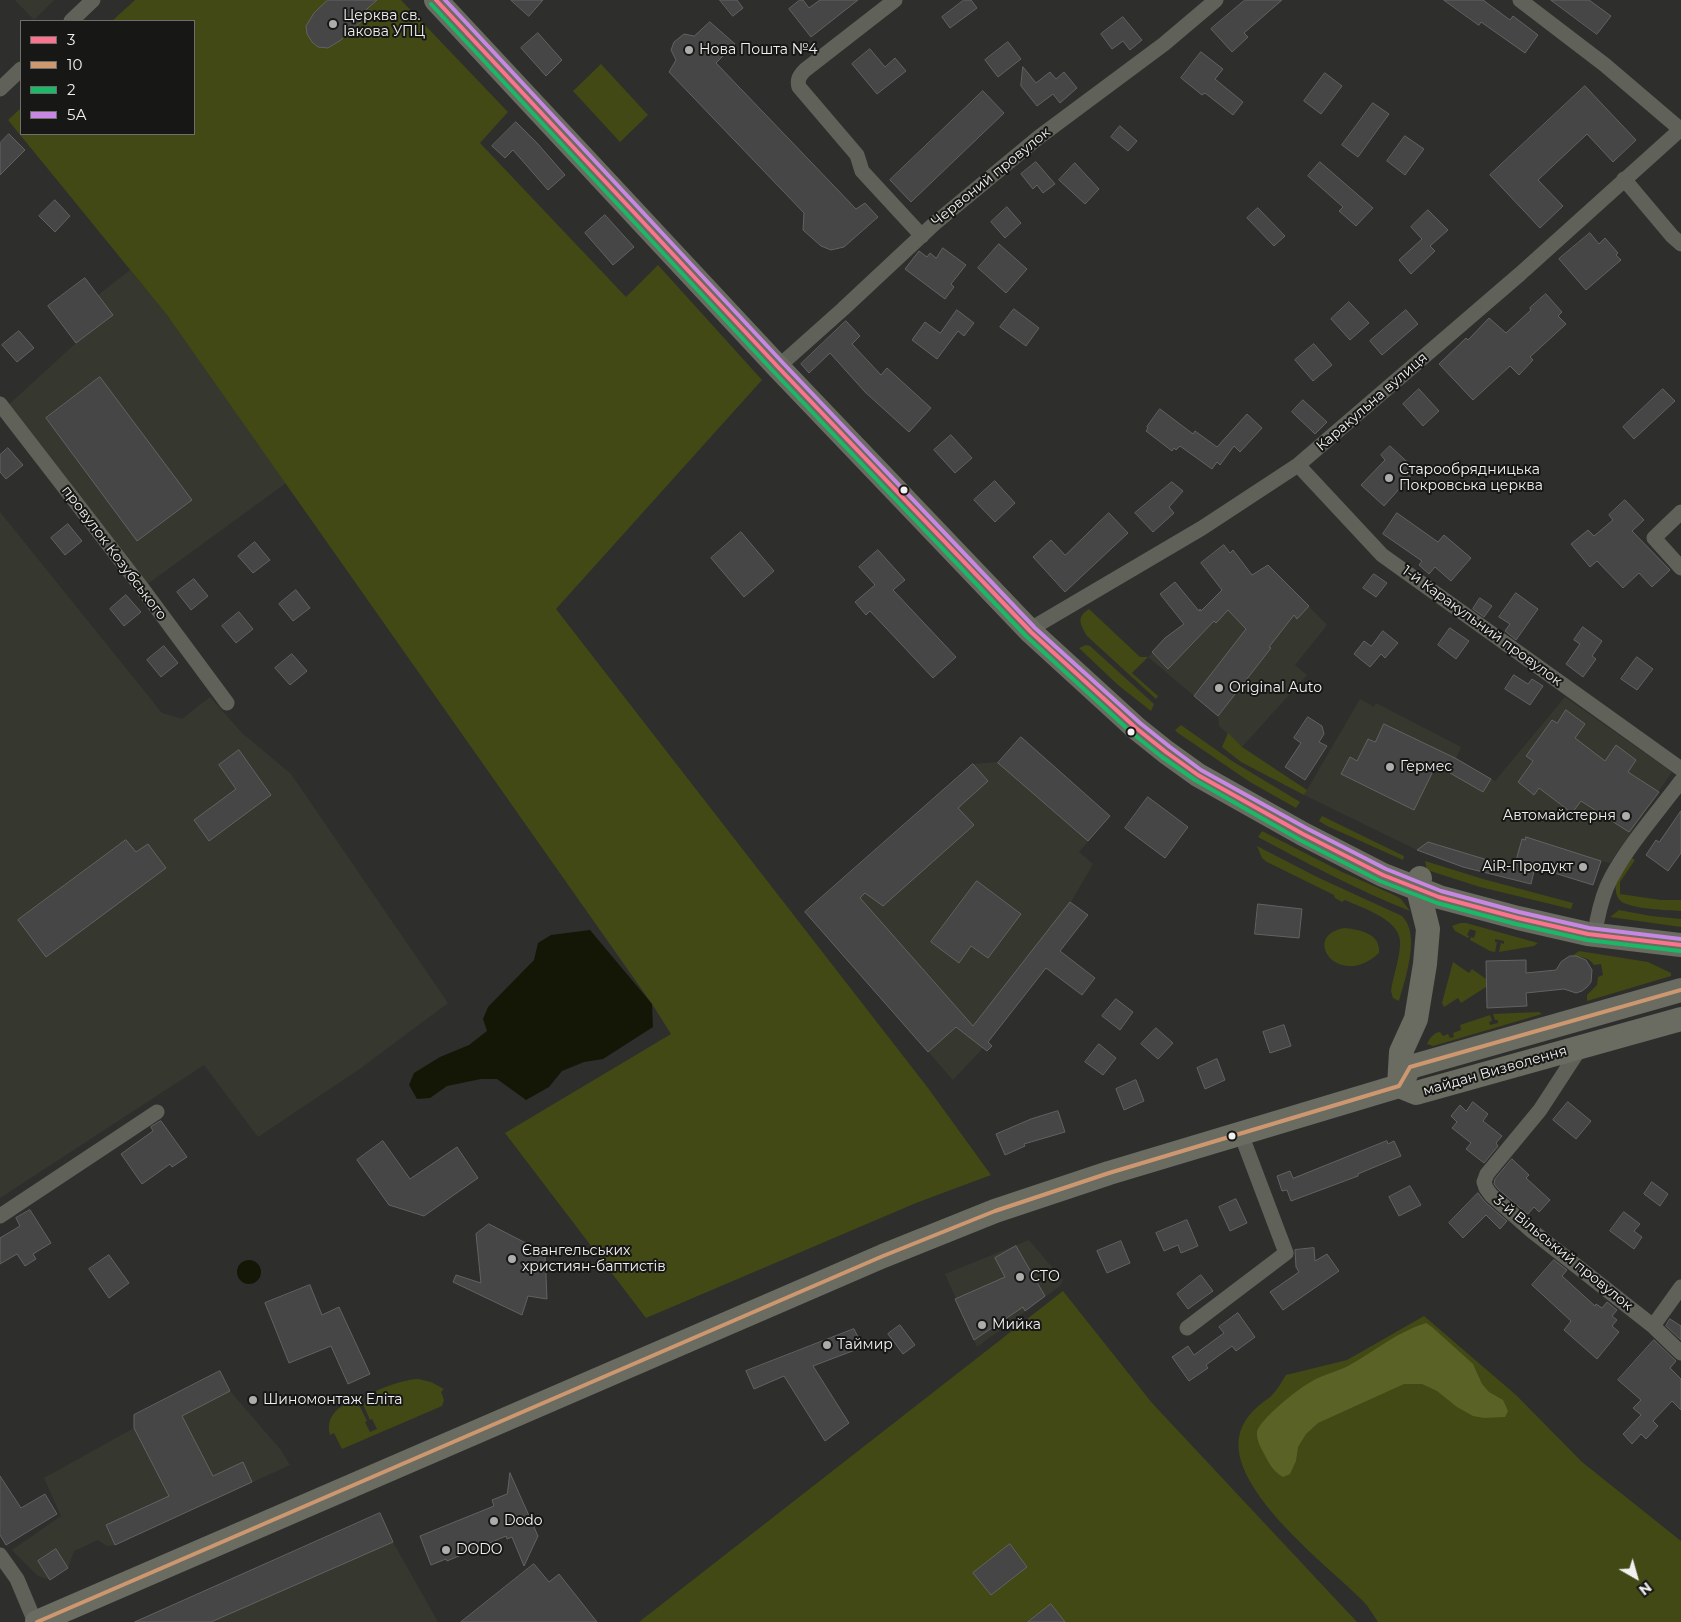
<!DOCTYPE html>
<html>
<head>
<meta charset="utf-8">
<style>
  body { margin:0 }
  #map { position:relative; width:1681px; height:1622px; overflow:hidden; background:#2e2e2d; font-family:Montserrat,sans-serif }
  canvas { display:block }
  .legend { position:absolute; left:20px; top:20px; width:175px; height:115px; box-sizing:border-box; background:#171716; border:1px solid #6e6f6d; margin:0; padding:6px 9px; list-style:none; font-size:15px; color:#f1f2ef }
  .legend li { display:flex; align-items:center; gap:10px; height:25px }
  .legend b { width:25px; border:1px solid #6e6f6d }
  .north { position:absolute; left:1611px; top:1552px; width:50px; height:50px; -webkit-text-stroke:4px #171716; paint-order:stroke; rotate:142deg; font-size:14px; font-weight:700; line-height:20px; text-align:center; color:#f1f2ef }
  .north::after { content:''; display:block; margin:auto; width:18px; height:22px; background:#f1f2ef; clip-path:polygon(50% 0,100% 100%,50% 72%,0 100%) }
</style>
</head>
<body>
<div id="map">
<canvas width="1681" height="1622"></canvas>
<ul class="legend">
<li><b style="height:6px;background:#fc738d"></b>3</li>
<li><b style="height:6px;background:#cd976f"></b>10</li>
<li><b style="height:6px;background:#1ab867"></b>2</li>
<li><b style="height:6px;background:#c787e3"></b>5А</li>
</ul>
<div class="north">N</div>
</div>
<script>
const ctx = document.querySelector('canvas').getContext('2d');
ctx.lineJoin = 'round';
function fillPath(path, color) {
  ctx.fillStyle = color;
  ctx.fill(path, 'evenodd');
}
function trace(path, color, width, dash) {
  ctx.strokeStyle = color;
  ctx.lineWidth = width;
  ctx.lineCap = dash ? 'butt' : 'round';
  ctx.setLineDash(dash || []);
  ctx.stroke(path);
}
function write(font, color, halo, rows, align = 'center') {
  ctx.font = font + ' Montserrat,sans-serif';
  ctx.lineWidth = 4;
  ctx.setLineDash([]);
  ctx.textBaseline = 'middle';
  ctx.strokeStyle = halo;
  ctx.fillStyle = color;
  for (const [text, x, y, turn = 0] of rows) {
    ctx.save();
    ctx.translate(x, y);
    ctx.rotate((+turn || 0) * Math.PI / 180);
    ctx.textAlign = isNaN(turn) ? turn : align;
    if (halo) ctx.strokeText(text, 0, 0);
    ctx.fillText(text, 0, 0);
    ctx.restore();
  }
}
fillPath(new Path2D(`
  M15,0H54L34,20Z
  M130,270L167,315L286,483L142,588L4,409L76,343L48,306L85,278L98,295Z
  M0,512L162,713L182,719L210,697L242,733L291,774L448,1003L361,1068L258,1137L204,1065L0,1198Z
  M1268,565L1327,625L1295,665L1307,675L1242,747L1219,726L1218,716L1148,657L1165,638L1180,626L1181,628L1213,599L1218,604L1251,576Z
  M1565,697L1672,772L1610,863L1601,861L1593,885L1542,869H1535L1531,884L1463,867L1417,850L1304,795L1360,699L1374,707L1376,703L1461,747L1456,758L1495,781Z
  M1021,737L1110,816L1079,852L1093,864L1071,902L1088,915L983,1048L953,1080L805,912L973,764L998,762Z
  M1029,1240L1063,1280L1060,1286L977,1347L945,1274Z
  M220,1371L230,1391L280,1449L290,1465L115,1545L107,1546L98,1540L74,1551L68,1568L50,1580L38,1576L12,1550L61,1516L44,1478L134,1428V1415Z
  M380,1513L393,1542L438,1622H135Z`), '#36382f');
fillPath(new Path2D(`
  M135,0H401L508,112L480,143L626,297L658,265L762,380L556,609L928,1088L991,1175L916,1203L646,1318L505,1133L671,1034L652,1004L167,315L8,120L21,108V134H194V21H112Z
  M601,64L648,115L620,142L573,91Z
  M1089,609L1140,657H1148L1132,673L1158,696L1156,699L1087,636C1080,624 1076,617 1089,609Z
  M1086,645L1090,646L1154,704L1151,711L1118,685L1079,648Z
  M1181,725L1232,761L1300,802L1296,808L1250,782L1178,733L1175,730Z
  M1228,733L1242,747L1307,790L1304,795L1241,762L1222,747Z
  M1322,816L1404,856L1403,860L1327,826L1319,821Z
  M1262,831L1340,871L1396,896L1401,899L1410,911C1358,890 1308,864 1258,837Z
  M1257,846L1317,877L1402,916C1421,934 1405,979 1399,1001L1393,998L1391,991C1393,976 1401,955 1400,941C1399,919 1362,908 1345,900L1342,902L1335,898L1334,895L1267,862L1262,858Z
  M1632,858L1635,860L1620,882V894L1661,900H1681V911C1667,910 1633,909 1622,902C1616,898 1614,888 1617,881C1620,873 1627,865 1632,858Z
  M1425,861L1483,879L1573,903L1571,909L1480,887L1427,870Z
  M1619,910L1651,916L1681,919V927L1610,917Z
  M1460,923H1466L1538,943L1534,946L1499,952L1501,943L1504,944V941L1495,939V942H1497L1495,952L1490,951L1470,940L1471,937L1474,938L1476,931L1470,929L1467,935L1469,936L1468,938L1455,931L1452,926Z
  M1345,928C1361,930 1381,934 1379,953C1339,991 1299,935 1345,928Z
  M1579,951L1648,962L1671,973V976L1587,1001V995L1597,985L1598,977L1603,975L1601,964L1594,965C1588,956 1579,956 1569,958Z
  M1453,962L1469,973L1472,969L1486,979V987L1461,1003L1458,998L1444,1007L1442,1003L1443,999Z
  M1539,1012L1542,1014L1433,1046L1427,1044C1430,1038 1433,1033 1440,1032L1443,1036L1448,1034L1450,1038L1454,1037L1453,1033L1461,1030L1460,1025L1490,1015L1492,1021L1489,1022L1490,1025L1498,1023V1020H1495L1493,1014Z
  M1063,1291L1152,1403L1357,1622H639Z
  M1424,1316L1516,1395L1582,1462L1681,1541V1622H1378C1373,1615 1369,1607 1363,1601C1329,1566 1217,1483 1242,1427C1246,1418 1254,1409 1261,1404C1265,1400 1270,1398 1273,1394C1278,1389 1282,1381 1286,1375L1347,1360Z
  M418,1379L431,1382L444,1389L441,1392L444,1400L442,1406L342,1449L334,1433L330,1435C325,1416 339,1406 354,1400L357,1406L359,1405L367,1421L365,1422L370,1432L377,1429L372,1419L370,1420L363,1404L378,1396L376,1391C390,1385 403,1380 418,1379Z`), '#434914');
fillPath(new Path2D(`
  M1426,1323L1432,1327L1473,1364L1482,1384L1489,1392L1503,1400L1508,1411L1505,1417L1484,1418L1473,1416L1457,1407L1437,1391L1422,1384H1404L1318,1423L1306,1434L1298,1447L1296,1461L1290,1474L1283,1477C1272,1471 1268,1461 1262,1450C1260,1446 1256,1438 1257,1432C1259,1420 1298,1389 1309,1383C1321,1375 1336,1372 1348,1366C1375,1351 1397,1332 1426,1323Z`), '#5a6226');
fillPath(new Path2D(`
  M590,930L652,1004L653,1027L603,1059L584,1062L562,1071L549,1087L526,1100L497,1079H481L447,1086L430,1098L417,1099L409,1085L414,1073L440,1057L469,1045L487,1031L483,1019L488,1007L534,960L538,943L551,935Z
  M237 1272a12 12 0 1 1 24 0a12 12 0 1 1-24 0Z`), '#151706');
const building = new Path2D(`
  M328,0H377L358,17L362,21L341,40L328,48L318,47L312,42L307,34L306,26L314,13Z
  M511,0H543L529,16Z
  M720,0H737L743,8L733,16Z
  M800,0H803L809,8L820,0H858L811,37L789,9Z
  M964,0H971L977,8L950,28L942,17Z
  M1245,0H1282L1244,33L1248,37L1232,52L1211,29Z
  M1444,0H1483L1510,20L1513,16L1538,35L1525,53L1481,22L1479,25Z
  M1551,0H1589L1611,16L1597,34Z
  M1123,17L1142,40L1130,50L1123,41L1112,49L1101,34Z
  M710,22L735,44L716,63L856,209L865,203L878,217L844,247L831,250L821,246L803,230L804,213L669,72L676,60L671,50L674,42L684,34L694,36Z
  M538,33L562,60L546,76L521,48Z
  M1008,42L1021,59L998,77L985,60Z
  M870,49L885,67L895,58L906,71L877,94L852,64Z
  M1201,52L1223,69L1215,79L1243,102L1233,115L1205,93L1202,95L1181,78Z
  M1023,67L1036,83L1050,72L1056,79L1064,72L1077,88L1060,103L1053,94L1037,106L1021,86Z
  M1325,73L1342,86L1321,114L1304,101Z
  M1585,86L1636,140L1613,162L1587,134L1538,180L1563,206L1540,228L1490,175Z
  M983,91L1004,113L911,202L890,180Z
  M1373,103L1389,114L1358,157L1342,145Z
  M516,122L537,143L565,175L548,190L513,150L505,158L492,146Z
  M1120,126L1137,141L1128,151L1111,137Z
  M9,134L25,150L0,175V143Z
  M1405,136L1424,149L1405,175L1387,161Z
  M1036,162L1055,184L1043,193L1037,185L1033,189L1021,174Z
  M1320,162L1373,208L1356,226L1339,211L1343,207L1308,176Z
  M1075,163L1099,189L1085,204L1059,180Z
  M55,200L70,216L55,232L39,216Z
  M1007,207L1021,223L1005,238L991,222Z
  M1258,208L1285,236L1274,246L1247,218Z
  M1428,210L1448,230L1430,246L1435,251L1411,274L1399,260L1422,239L1411,227Z
  M605,215L634,247L613,265L585,233Z
  M1590,233L1599,244L1605,238L1618,253L1616,255L1621,260L1586,290L1559,259Z
  M999,244L1027,269L1006,293L978,268Z
  M943,248L966,265L951,284L954,287L945,299L905,269L919,251L927,257L930,253L936,258Z
  M85,278L113,315L76,343L48,306Z
  M1546,294L1562,312L1558,316L1566,324L1530,357L1533,360L1519,375L1510,366L1473,400L1439,364L1466,338L1468,340L1489,318L1506,333L1531,310L1530,308Z
  M1349,302L1369,323L1350,340L1331,319Z
  M1014,309L1039,328L1026,346L1000,327Z
  M957,310L974,323L964,336L958,331L937,359L912,340L925,322L940,333Z
  M1406,310L1418,324L1382,355L1370,341Z
  M846,321L860,336L852,344L881,375L887,368L931,408L909,432L865,392L830,353L809,373L801,364Z
  M19,331L34,348L17,362L2,345Z
  M1314,344L1332,365L1313,381L1295,360Z
  M100,377L192,500L137,541L46,418Z
  M1419,389L1439,411L1423,426L1403,404Z
  M1663,389L1675,401L1634,439L1623,427Z
  M1303,400L1327,422L1315,434L1292,412Z
  M1160,409L1193,434L1195,431L1217,447L1247,414L1262,428L1240,452L1234,446L1220,465L1217,462L1212,469L1180,446L1176,450L1174,448L1172,451L1146,431L1148,428L1147,427Z
  M951,435L972,458L955,473L934,450Z
  M1390,446L1416,470L1384,506L1361,485L1385,460L1381,455Z
  M8,448L23,465L6,479L0,472V455Z
  M995,481L1015,503L995,522L974,500Z
  M1172,482L1183,491L1169,507L1174,513L1153,532L1135,513Z
  M1625,500L1644,520L1632,531L1670,570L1652,587L1639,573L1623,588L1597,561L1590,567L1571,544L1588,530L1594,536L1613,520L1609,515Z
  M1109,513L1128,533L1065,592L1033,557L1051,540L1065,555Z
  M1397,513L1438,542L1444,535L1471,558L1451,581L1435,567L1429,574L1419,565L1422,561L1383,534Z
  M68,524L82,541L65,555L51,538Z
  M741,532L774,571L744,597L711,558Z
  M255,542L270,560L253,573L238,556Z
  M1224,545L1230,553L1233,550L1252,575L1268,565L1309,606L1297,619L1294,615L1269,647L1271,648L1218,716L1194,696L1246,629L1228,610L1216,623L1214,621L1168,669L1152,652L1165,638L1184,624L1160,594L1175,582L1199,611L1200,609L1201,611L1222,590L1201,563Z
  M878,550L905,580L893,590L956,657L933,678L870,611L866,615L855,602L875,585L859,567Z
  M1374,574L1387,583L1376,597L1363,588Z
  M194,579L208,596L191,610L177,592Z
  M296,590L310,608L293,621L279,604Z
  M1516,593L1538,609L1516,640L1505,631L1510,624L1499,617Z
  M126,595L141,612L124,626L110,609Z
  M1480,598L1492,606L1484,617L1473,609Z
  M239,612L253,629L236,643L222,626Z
  M1583,627L1602,641L1592,656L1596,659L1583,677L1566,664L1580,644L1574,640Z
  M1450,628L1469,641L1456,659L1438,645Z
  M1383,631L1398,643L1385,658L1381,654L1370,667L1354,654L1364,641L1371,646Z
  M164,646L178,663L161,677L147,660Z
  M292,654L307,671L290,685L275,668Z
  M1637,657L1653,669L1637,690L1621,679Z
  M1514,675L1528,684L1532,679L1543,686L1530,705L1505,689Z
  M1566,710L1585,724L1575,738L1605,761L1616,745L1636,760L1628,772L1659,792L1629,832L1581,801L1572,813L1539,788L1534,795L1518,782L1533,761L1526,756L1552,720L1557,723Z
  M1308,717L1322,726L1324,734L1319,742L1327,746L1305,780L1285,767L1301,743L1294,738Z
  M1384,724L1455,758L1491,779L1483,792L1436,765L1414,810L1341,774L1350,757L1357,761L1368,739L1375,742Z
  M1021,737L1110,816L1088,841L998,763Z
  M239,750L271,795L209,841L194,820L236,789L219,765Z
  M973,764L988,781L958,808L974,825L883,906L865,893L860,898L973,1026L1070,902L1088,915L1060,951L1095,978L1082,995L1046,968L988,1042L992,1046L987,1051L956,1027L928,1052L805,912Z
  M1148,797L1188,827L1165,858L1125,828Z
  M1681,811V853L1668,871L1646,855L1656,840L1659,842Z
  M1526,837L1601,861L1593,885L1535,867L1531,884L1463,867L1417,850L1428,842L1514,868L1522,839L1525,840Z
  M126,840L136,852L148,844L166,868L46,957L18,920Z
  M977,881L1021,914L988,958L971,946L959,963L931,942Z
  M1258,904L1302,909L1299,938L1255,934Z
  M1570,956H1576L1586,960L1592,970L1591,982L1587,987L1582,991L1576,993L1564,989L1526,993L1527,1006L1487,1008L1486,961L1526,960V973L1556,970L1561,962Z
  M1116,999L1133,1012L1120,1030L1102,1016Z
  M1284,1025L1291,1046L1270,1053L1263,1032Z
  M1156,1028L1173,1043L1158,1059L1141,1044Z
  M1099,1044L1116,1058L1103,1075L1085,1062Z
  M1217,1059L1225,1080L1205,1089L1197,1068Z
  M1136,1080L1144,1101L1124,1110L1116,1089Z
  M1473,1102L1488,1114L1483,1121L1502,1136L1496,1143L1498,1146L1484,1163L1466,1149L1471,1143L1452,1128L1457,1122L1451,1116L1460,1105L1466,1111Z
  M1568,1102L1591,1121L1576,1139L1553,1120Z
  M1058,1111L1065,1132L1024,1144L1025,1146L1005,1155L996,1134L1031,1119Z
  M161,1121L187,1157L172,1167L170,1164L142,1184L121,1154L153,1131L151,1127Z
  M383,1141L410,1179L457,1147L478,1178L424,1216L389,1205L357,1160Z
  M1387,1141L1388,1144L1394,1141L1401,1156L1358,1174V1176L1291,1201L1287,1190L1282,1191L1277,1176L1290,1171L1293,1178Z
  M1512,1159L1529,1175L1526,1178L1550,1200L1539,1212L1534,1207L1528,1214L1526,1213L1498,1189L1494,1184L1495,1179Z
  M1652,1182L1668,1194L1660,1206L1644,1194Z
  M1410,1186L1421,1205L1399,1216L1389,1197Z
  M1478,1193L1485,1202L1507,1221L1500,1229L1486,1215L1463,1238L1449,1223Z
  M1236,1199L1247,1223L1230,1231L1219,1207Z
  M30,1210L51,1243L33,1254L36,1259L25,1266L17,1254L0,1264V1238L20,1226L16,1218Z
  M1624,1212L1640,1224L1634,1231L1642,1237L1634,1249L1610,1231Z
  M1187,1220L1198,1246L1181,1253L1178,1245L1164,1251L1156,1233Z
  M489,1224L545,1253L547,1299L528,1296L522,1315L453,1282L456,1275L481,1283L476,1234Z
  M1121,1241L1130,1263L1107,1273L1097,1251Z
  M1016,1246L1045,1296L1025,1311L1023,1307L974,1340L955,1299L1005,1277L995,1258Z
  M1314,1248L1315,1261L1327,1254L1339,1271L1283,1310L1270,1292L1299,1272L1296,1267L1295,1250Z
  M109,1255L129,1283L109,1298L89,1269Z
  M1554,1260L1567,1270L1562,1276L1595,1306L1596,1304L1602,1308L1607,1302L1617,1310L1612,1316L1617,1320L1612,1326L1619,1332L1597,1359L1564,1330L1571,1321L1532,1285Z
  M1201,1275L1213,1291L1188,1309L1177,1294Z
  M310,1285L322,1315L339,1307L370,1374L348,1384L331,1346L289,1363L265,1303Z
  M1238,1313L1255,1337L1236,1351L1232,1346L1206,1365L1208,1368L1189,1381L1172,1357L1188,1346L1194,1355L1224,1333L1219,1327Z
  M1670,1319L1681,1326V1340L1666,1326Z
  M900,1325L915,1345L903,1354L888,1334Z
  M854,1329L863,1347L813,1366L849,1423L825,1441L784,1376L754,1389L746,1371Z
  M1654,1340L1676,1361L1670,1368L1681,1379V1410L1672,1401L1653,1421L1658,1426L1646,1439L1641,1434L1632,1444L1623,1434L1641,1415L1633,1408L1641,1400L1618,1380Z
  M220,1371L230,1391L182,1416L213,1476L243,1462L252,1482L115,1545L106,1525L169,1496L134,1428V1415Z
  M510,1473L538,1536L524,1566L512,1537L507,1539L506,1536L447,1561L446,1559L431,1565L420,1536L494,1506L492,1500L507,1494Z
  M0,1476L21,1508L45,1494L57,1514L6,1545L0,1535Z
  M380,1513L393,1542L211,1622H135Z
  M1010,1544L1027,1567L991,1595L973,1573Z
  M56,1549L68,1568L50,1580L38,1561Z
  M534,1564L549,1582L559,1574L597,1622H461Z
  M1051,1604L1065,1622H1028Z`);
fillPath(building, '#474647');
trace(building, '#636262', 1);
trace(new Path2D(`
  M895,0L805,70C799,76 797,80 799,87L857,155L862,171L922,236
  M1520,0L1605,65L1680,129
  M71,21L93,0
  M0,89L21,69
  M1624,179L1672,236L1681,244
  M778,367L843,309L934,224L1039,137L1164,44L1216,0
  M0,404L142,588L227,703
  M1298,465L1382,555L1681,769
  M1681,512L1654,538L1681,568
  M1031,632L1039,624L1202,528L1298,465L1520,274L1681,129
  M1597,921C1600,906 1604,891 1611,878C1630,843 1657,813 1681,781
  M1581,1047L1540,1110L1487,1174L1484,1182L1486,1188L1491,1195L1532,1231L1653,1326L1681,1353
  M0,1216L157,1112
  M1653,1326L1681,1287
  M1187,1328L1286,1253L1241,1134
  M0,1555L17,1579L35,1622`), '#60625a', 15);
trace(new Path2D(`
  M436,0L778,367L1031,632L1136,728L1166,752L1198,775L1303,834L1383,875L1439,897L1518,918L1588,934L1681,945
  M1399,1086L1410,1067L1681,990
  M1399,1086L1416,1093L1681,1019
  M1399,1086L1401,1052L1416,1019L1425,964L1428,929L1418,889L1420,878
  M37,1622L883,1256L995,1211L1109,1173L1399,1086`), '#6a6b61', 24);
trace(new Path2D(`
  M436,0L778,367L1031,632L1136,728L1166,752L1198,775L1303,834L1383,875L1439,897L1518,918L1588,934L1681,945`), '#fc738d', 4);
trace(new Path2D(`
  M1399,1086L1410,1067L1681,990
  M37,1622L883,1256L995,1211L1109,1173L1399,1086`), '#cd976f', 4);
trace(new Path2D(`
  M431,4L773,371L1026,636L1132,733L1162,757L1195,780L1300,840L1380,881L1437,903L1516,924L1587,940L1680,951`), '#1ab867', 4);
trace(new Path2D(`
  M445,0L783,363L1035,628L1140,723L1170,747L1201,770L1306,828L1386,869L1441,891L1519,912L1589,928L1681,939`), '#c787e3', 4);
for (const [x, y, r, color] of [
  [333,24,5,"#adadab"],
  [689,50,5,"#adadab"],
  [1389,478,5,"#adadab"],
  [904,490,4.5,"#f1f2ef"],
  [1219,688,5,"#adadab"],
  [1131,732,4.5,"#f1f2ef"],
  [1390,767,5,"#adadab"],
  [1626,816,5,"#adadab"],
  [1583,867,5,"#adadab"],
  [1232,1136,4.5,"#f1f2ef"],
  [512,1259,5,"#adadab"],
  [1020,1277,5,"#adadab"],
  [982,1325,5,"#adadab"],
  [827,1345,5,"#adadab"],
  [253,1400,5,"#adadab"],
  [494,1521,5,"#adadab"],
  [446,1550,5,"#adadab"]
]) {
  const dot = new Path2D();
  dot.arc(x, y, r, 0, 2 * Math.PI);
  ctx.fillStyle = color;
  ctx.fill(dot);
  trace(dot, '#171716', 2);
}
write('14px', '#f1f2ef', '#171716', [
  ["Церква св.",343,16],
  ["Іакова УПЦ",343,32],
  ["Нова Пошта №4",699,50],
  ["Старообрядницька",1399,470],
  ["Покровська церква",1399,486],
  ["Original Auto",1229,688],
  ["Гермес",1400,767],
  ["Автомайстерня",1616,816,"right"],
  ["AiR-Продукт",1573,867,"right"],
  ["Євангельських",522,1251],
  ["християн-баптистів",522,1267],
  ["СТО",1030,1277],
  ["Мийка",992,1325],
  ["Таймир",837,1345],
  ["Шиномонтаж Еліта",263,1400],
  ["Dodo",504,1521],
  ["DODO",456,1550]
], 'left');
write('14px', '#f1f2ef', '#171716', [
  ["Червоний провулок",991,177,-39],
  ["Каракульна вулиця",1372,402,-41],
  ["провулок Козубського",114,553,53],
  ["1-й Каракульний провулок",1482,626,36],
  ["майдан Визволення",1495,1071,-16],
  ["3-й Вільський провулок",1563,1253,39]
]);
</script>
</body>
</html>
